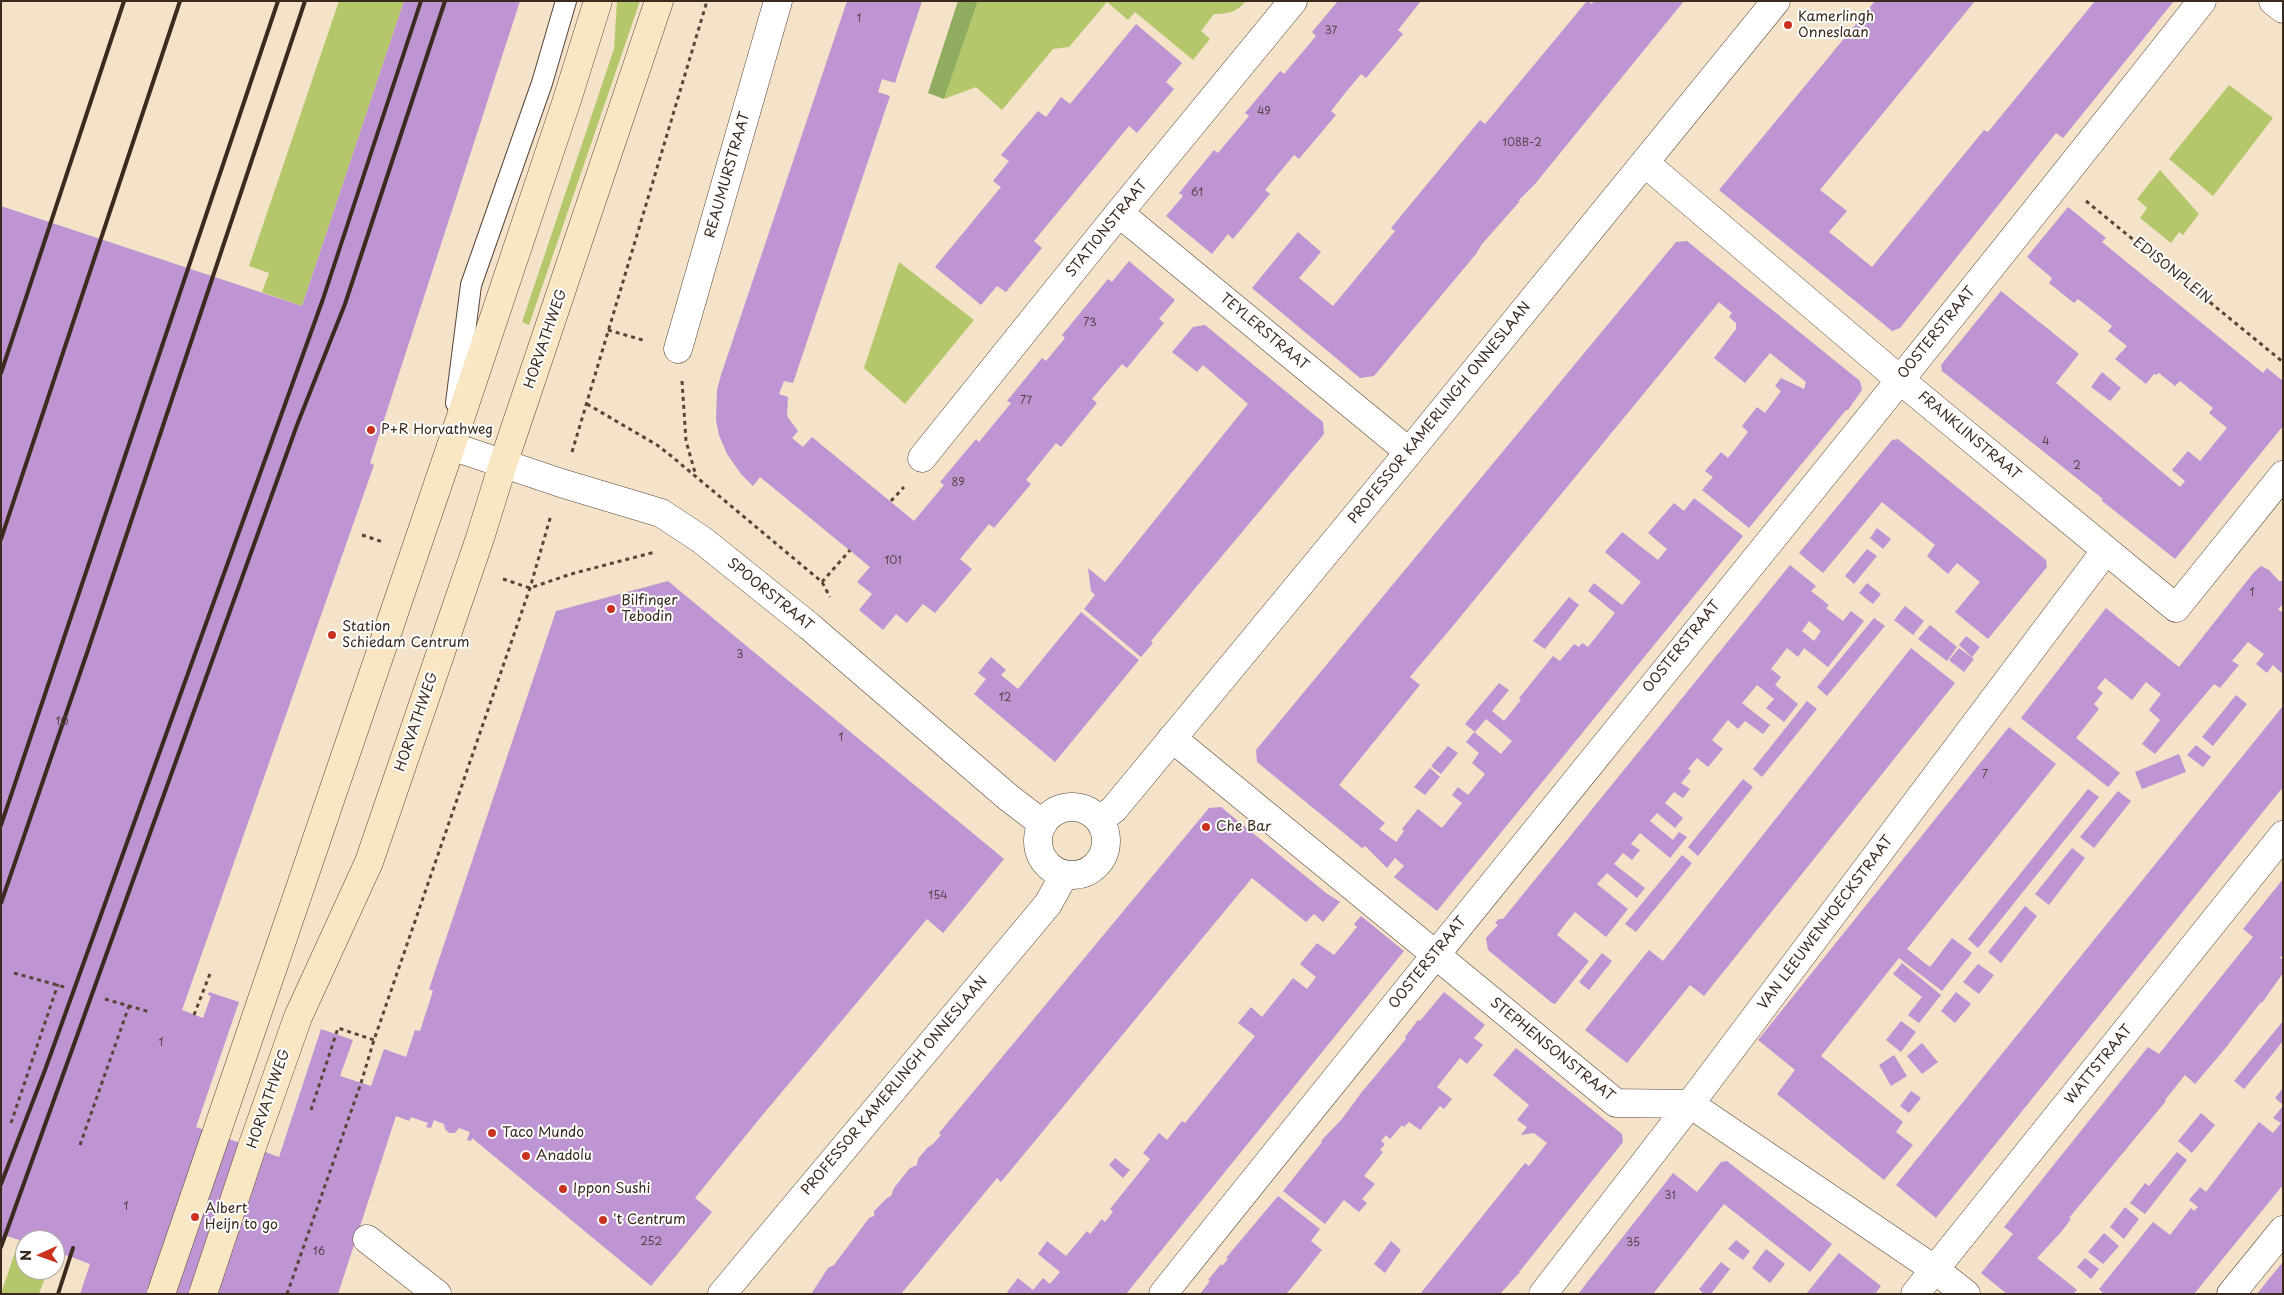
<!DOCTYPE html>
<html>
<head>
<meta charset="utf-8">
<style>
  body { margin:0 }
  #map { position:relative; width:2284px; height:1295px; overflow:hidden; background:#f4e2c9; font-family:"Playpen Sans",sans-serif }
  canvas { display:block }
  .frame { position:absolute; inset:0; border:2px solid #3b2a1e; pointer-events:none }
  .north { position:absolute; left:15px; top:1230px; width:50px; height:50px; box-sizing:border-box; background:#fff; border:1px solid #b1aaa5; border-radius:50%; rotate:268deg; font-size:14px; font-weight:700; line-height:20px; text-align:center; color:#3b2a1e }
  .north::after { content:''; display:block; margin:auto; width:18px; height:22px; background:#c8321e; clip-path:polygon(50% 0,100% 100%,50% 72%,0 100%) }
</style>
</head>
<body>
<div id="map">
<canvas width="2284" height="1295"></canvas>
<div class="frame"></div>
<div class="north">N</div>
</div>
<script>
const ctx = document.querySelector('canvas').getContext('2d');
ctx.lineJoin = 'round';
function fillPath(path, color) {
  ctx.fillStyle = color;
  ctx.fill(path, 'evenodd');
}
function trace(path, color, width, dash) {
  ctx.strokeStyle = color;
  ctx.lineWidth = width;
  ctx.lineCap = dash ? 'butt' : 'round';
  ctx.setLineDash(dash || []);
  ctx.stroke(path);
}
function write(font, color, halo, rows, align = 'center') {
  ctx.font = font + ' "Playpen Sans",sans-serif';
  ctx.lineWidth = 4;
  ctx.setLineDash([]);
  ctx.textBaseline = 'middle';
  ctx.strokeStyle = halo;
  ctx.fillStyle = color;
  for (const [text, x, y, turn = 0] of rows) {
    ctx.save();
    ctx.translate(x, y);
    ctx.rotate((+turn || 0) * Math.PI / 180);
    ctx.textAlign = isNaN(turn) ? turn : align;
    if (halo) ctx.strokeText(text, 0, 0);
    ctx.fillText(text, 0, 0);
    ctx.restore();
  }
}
fillPath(new Path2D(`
  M339,1H404L302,306L262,292L269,273L249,266Z
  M617,1H640L529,325L522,322L614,49Z
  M978,1H1246C1237,12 1228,14 1214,14L1201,31L1210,39L1193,60L1135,12L1128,20L1107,2L1069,47L1053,49L1002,110L976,87L944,99Z
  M2229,85L2273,118L2213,196L2169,159Z
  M2160,170L2199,214L2183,235L2179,232L2171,243L2140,218L2147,208L2137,199Z
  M899,262L974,320L905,404L864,368Z
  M19,1240L25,1242V1270H48L39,1294H1Z`), '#b5c76b');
fillPath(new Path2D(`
  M958,1H978L944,99L928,93Z`), '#90ac5f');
fillPath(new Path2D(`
  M404,1H520L370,463L374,465L182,1010L203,1018L211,996L208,995L209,992L239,1002L196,1127L279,1157L321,1029L353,1040L340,1076L371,1086L384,1049L406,1057L415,1030L420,1031L433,991L429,989L556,611L668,581L1004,859L943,933L927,919L760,1118L695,1198L712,1212L651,1286L472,1138L471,1141L467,1140L470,1132L459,1128L455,1133H449L445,1129L444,1124L434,1120L431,1128L426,1127L428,1123L411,1117L409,1121L396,1116L338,1294H80L90,1264L66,1255L55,1267V1240H25V1242L7,1236L1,1239V206L302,306Z
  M847,1H922L895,83L882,79L878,92L890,96L793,383L784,381L779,394L788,397L787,416L798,431L792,438L803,447L812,437L914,521L944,485L940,482L976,439L979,442L1011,403L1007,401L1042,358L1046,361L1061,343L1065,338L1062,335L1108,279L1112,282L1129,261L1175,300L1159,319L1164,323L1127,368L1122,364L1092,399L1097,403L1061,447L1056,443L1026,480L1031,484L994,528L989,524L960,559L972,569L935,613L923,604L907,623L896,614L883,630L859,610L872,594L857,582L870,567L760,477L753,486L741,474L727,454L719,435L716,420L717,390L721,375Z
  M1338,1H1421L1398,30L1403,34L1366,78L1361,74L1346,92L1331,111L1336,115L1299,159L1294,155L1265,190L1270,194L1233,239L1228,234L1212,254L1166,216L1183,196L1179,193L1214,150L1218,153L1249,116L1245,113L1280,71L1284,74L1316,36L1312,32Z
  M1587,1L1592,4L1594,1H1684L1535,184L1518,201H1520L1482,244L1476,254L1374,376L1360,378L1252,288L1298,232L1321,252L1299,278L1333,306L1395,231L1391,228L1480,120L1485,124Z
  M1875,1H1975L1820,190L1847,211L1829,232L1872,267L1984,130L1988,132L2095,1H2174L2063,138L2056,133L1900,328L1892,331L1719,190Z
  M1136,24L1182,63L1166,82L1174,89L1137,133L1129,126L1034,241L1042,248L1006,292L997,286L981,305L935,267L1001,187L993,181L1009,161L1001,155L1038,111L1046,117L1061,97L1070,104Z
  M2068,207L2106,238L2102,242L2171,298L2263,373L2267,368L2283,381V426L2175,559L2101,500L2103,499L1942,371L1941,365L2001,291L2079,354L2056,383L2180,487L2185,481L2172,470L2188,451L2200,461L2227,428L2209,413L2213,408L2180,381L2175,386L2159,373L2156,375L2154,374L2146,384L2115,359L2127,346L2108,331L2112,326L2078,299L2074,303L2049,283L2052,278L2027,257Z
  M1687,241L1860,381L1862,390L1848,410H1846L1749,528L1702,490L1713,477L1705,471L1721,452L1728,458L1739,444L1748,432L1742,426L1757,407L1765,413L1781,391L1775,386L1781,378L1804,389L1806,382L1770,353L1745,383L1714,358L1736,329V323L1729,317L1732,313L1719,302L1452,627L1410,677L1420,685L1339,785L1385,823L1379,829L1396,842L1404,831L1402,829L1418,809L1442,828L1462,803L1452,795L1458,787L1468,795L1485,774L1472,763L1479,753L1466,742L1474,732L1501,754L1512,741L1486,719L1475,732L1465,724L1499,683L1509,690L1492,711L1504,721L1521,700L1519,698L1553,656L1560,661L1574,644L1579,647L1582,643L1588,647L1615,613L1588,591L1594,583L1622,605L1641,582L1605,552L1622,532L1658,560L1667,549L1648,533L1674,503L1684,511L1694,498L1743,536L1437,911L1394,877L1404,866L1395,858L1387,868L1365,846L1362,848L1257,762L1256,750L1676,242Z
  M1205,325L1323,422L1324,434L1151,641L1153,643L1141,657L1084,609L1095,595L1091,591L1088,568L1105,582L1248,404L1203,365L1197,372L1172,352L1193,327Z
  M2102,372L2121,388L2110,401L2091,387Z
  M1898,439L2046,560L2047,567L1988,639L1955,612L1980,582L1957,563L1948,574L1927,556L1935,545L1882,502L1823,573L1799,553L1892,440Z
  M1877,528L1891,539L1883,549L1870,538Z
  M1867,549L1877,556L1854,584L1845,576Z
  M1790,565L1816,586L1811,591L1829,605L1826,608L1843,621L1851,611L1864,621L1828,667L1804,648L1798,657L1787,648L1771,669L1781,677L1775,685L1798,704L1784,722L1766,708L1774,699L1757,685L1742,703L1770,725L1763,734L1745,721L1738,729L1728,720L1712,740L1723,749L1708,767L1697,758L1688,769L1691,771L1681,783L1690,789L1683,798L1674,792L1665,803L1683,818L1675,828L1657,813L1650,821L1673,840L1679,832L1687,837L1670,858L1640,833L1631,844L1640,850L1632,860L1623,853L1614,864L1645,888L1637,898L1607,873L1597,884L1628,909L1606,937L1575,912L1565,924L1557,935L1589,961L1555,1004L1552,1003L1488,950L1486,938L1498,925L1495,923L1499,919H1503ZM1809,621L1821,631L1814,641L1802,631Z
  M2261,566L2269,570L2279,581H2283V604L2278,609L2283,613V674L2273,665L2267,673L2256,664L2264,654L2248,642L2232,661L2239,665L2220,688L2214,684L2155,754L2142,744L2160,720L2149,710L2161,694L2146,682L2132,700L2105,678L2097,688L2103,693L2094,704L2099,709L2076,738L2120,773L2108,787L2021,718L2106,608L2179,667L2254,572Z
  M1867,583L1881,594L1873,604L1859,593Z
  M1569,597L1579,605L1545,649L1533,641Z
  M1905,606L1924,621L1913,635L1894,620Z
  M1081,612L1139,660L1055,762L974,694L986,679L978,673L991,657L1006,670L1001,675L1018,689Z
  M1874,618L1885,626L1827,696L1817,687Z
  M1930,625L1957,647L1947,661L1918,639Z
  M1966,636L1980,647L1972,657L1959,645Z
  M1911,648L1955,683L1704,996L1690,985L1627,1063L1585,1030L1649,950L1663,961Z
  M1959,648L1974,659L1964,672L1949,660Z
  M2236,695L2247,704L2213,746L2202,737Z
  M1807,701L1817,709L1762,777L1753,769Z
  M2283,706V787L1936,1218L1896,1185Z
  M2009,727L2056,764L1907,949L1930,967L1952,938L1972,953L1942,991L1899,958L1821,1056L1903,1122L1896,1132L1913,1145L1884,1180L1777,1094L1795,1070L1758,1040Z
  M2196,745L2211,757L2203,767L2187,755Z
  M1448,746L1458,753L1441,774L1431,766Z
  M2179,754L2186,772L2142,789L2135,772Z
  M1430,768L1440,777L1425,795L1414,787Z
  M1743,779L1753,787L1698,856L1688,847Z
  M2088,789L2099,797L1978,948L1968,939Z
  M2118,791L2131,801L2094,848L2080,837Z
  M1221,807L1326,893L1340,902L1323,922L1314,914L1306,922L1252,878L1001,1182L997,1178L901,1294H811L828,1268L834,1265L869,1218L874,1216V1211L887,1198L891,1196L894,1188L910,1168L917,1165L918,1159L927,1148L933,1144L941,1135L939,1133L1209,808Z
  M2072,848L2085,858L2049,905L2035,894Z
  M1682,855L1692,863L1636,932L1625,924Z
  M2283,879V954L2280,958L2283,960V973L2262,1003L2261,1002L2224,1050L2195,1084L2185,1075L2165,1100L2166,1101L2069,1218L2071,1219L2062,1231L2037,1258L2077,1290L2073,1294H2007L1981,1273L2013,1234L2004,1227L2148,1047L2159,1054L2253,937L2243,929Z
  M2025,906L2037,916L2001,963L1988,952Z
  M1361,916L1404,951L1126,1294H1010L1007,1292L1018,1278L1033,1290L1043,1278L1050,1284L1060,1272L1038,1254L1047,1241L1066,1256L1087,1231L1090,1234L1102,1219L1105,1222L1113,1212L1110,1209L1150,1159L1143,1153L1159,1133L1167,1140L1182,1121L1185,1123L1255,1036L1238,1023L1251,1007L1262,1017L1293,978L1307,989L1316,977L1300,964L1317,943L1334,955L1357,927L1354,924Z
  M1602,953L1612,961L1589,990L1579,982Z
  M1902,963L1941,995L1919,1023L1908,1015L1922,997L1893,974Z
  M1978,964L1994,975L1979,994L1963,982Z
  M1444,992L1485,1025L1474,1038L1483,1045L1467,1064L1460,1058L1437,1087L1452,1099L1444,1109L1440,1106L1420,1130L1409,1122L1404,1127L1402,1125L1390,1139L1386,1135L1381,1141L1385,1144L1380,1150L1383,1152L1364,1176L1375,1184L1362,1199L1367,1203L1359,1212L1344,1200L1325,1224L1283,1191L1322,1142L1321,1141L1342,1119L1361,1093L1406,1039L1405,1037L1418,1020L1420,1021Z
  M1956,992L1971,1004L1955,1023L1941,1011Z
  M1901,1021L1916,1032L1901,1052L1886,1040Z
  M2283,1021V1041L2244,1089L2234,1081Z
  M1922,1043L1938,1062L1922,1074L1907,1056Z
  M1516,1048L1622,1134L1623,1142L1520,1271L1517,1270L1520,1272L1500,1294H1420L1525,1163L1529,1166L1547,1143L1534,1133L1521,1135L1527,1127L1517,1120L1529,1105L1493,1075Z
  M1894,1055L1907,1076L1891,1086L1879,1065Z
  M2283,1088V1105L2275,1098Z
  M1911,1091L1921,1098L1909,1113L1900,1106Z
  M2283,1106V1185L2194,1294H2104L2099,1289L2153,1222L2170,1235L2191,1208L2194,1211L2198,1207L2189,1200L2200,1187L2206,1192L2259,1122L2273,1133L2281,1123L2273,1118Z
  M2201,1113L2215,1125L2192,1153L2178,1141Z
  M2177,1152L2187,1160L2145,1214L2130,1203L2145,1183L2149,1186Z
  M1115,1158L1130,1170L1123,1178L1109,1165Z
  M1727,1161L1832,1244L1810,1272L1724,1204L1653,1294H1578L1673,1173L1697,1192L1721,1162Z
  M1278,1196L1320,1229L1311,1241L1322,1250L1294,1285L1286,1294H1200L1210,1281L1208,1280L1221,1264L1222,1266L1228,1259L1226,1258Z
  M2125,1207L2139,1219L2124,1239L2110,1227Z
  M2104,1233L2119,1246L2103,1264L2088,1252Z
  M1736,1240L1750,1251L1743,1260L1728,1249Z
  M1391,1241L1401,1250L1385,1273L1374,1264Z
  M1766,1249L1785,1264L1770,1283L1752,1268Z
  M1839,1253L1881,1286L1875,1294H1806Z
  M2085,1258L2099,1269L2091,1279L2077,1267Z
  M1721,1262L1730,1269L1711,1294H1704L1699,1289Z
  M2283,1262V1294H2257L2268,1280Z`), '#bf94d2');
const service = new Path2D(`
  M456,403L471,285L542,83L566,1`);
const pedestrian = new Path2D(`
  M367,1239L437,1294`);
const minor = new Path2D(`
  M2273,1L2283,9
  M1645,163L1899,379L2176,608L2283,475
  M1119,213L1409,452
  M678,349L778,1
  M922,458L1119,213L1293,1
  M1172,738L1616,1103L1690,1104L1934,1269L1966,1294
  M722,1294L1048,904L1064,875
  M1163,1294C1508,862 1860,435 2202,1
  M1543,1294L1690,1104L2106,550
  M1915,1294L2283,835
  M2231,1294L2283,1230`);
const tertiary = new Path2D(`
  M451,446L561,483L661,513L702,540L809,626L1009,798L1043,824
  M1038 841a34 34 0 1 1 68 0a34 34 0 1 1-68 0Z
  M1100,820L1114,809L1409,452L1776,1`);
const secondary = new Path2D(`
  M216,1134L451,446L567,100L598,1
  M252,1147L298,1017L369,862L480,538L503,464L659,1`);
trace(service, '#574638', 22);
trace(pedestrian, '#574638', 29);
trace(minor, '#574638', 29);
trace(tertiary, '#574638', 29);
trace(secondary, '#574638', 29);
trace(new Path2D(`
  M2086,201L2283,362
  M608,330L646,341
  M682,381L686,441L696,476
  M587,404L657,445L670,455L822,582L830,597
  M572,452L707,1
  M891,501L904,487
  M362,535L383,542
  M503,579L530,588L571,574L655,552
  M822,582L850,550
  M14,973L68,988
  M105,999L150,1012
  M194,1015L211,971
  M361,1083L374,1040L530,588L551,515
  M311,1110L338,1028L374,1040
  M11,1123L58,984
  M80,1145L129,1006`), '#574638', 3, [4, 4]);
trace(service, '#fff', 20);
trace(pedestrian, '#fff', 28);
trace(minor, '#fff', 28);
trace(tertiary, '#fff', 28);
trace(secondary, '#f9e7c3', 28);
trace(new Path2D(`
  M1,373L124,1
  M1,539L180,1
  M1,825L278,1
  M1,903L88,650L305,1
  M1,1184L45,1070L323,299L421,1
  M1,1247L297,425L345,304L445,1
  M58,1294L73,1248`), '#3b2a1e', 4);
const secondaryBridge = new Path2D(`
  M161,1294L216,1134
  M203,1294L252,1147`);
trace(secondaryBridge, '#574638', 29, []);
trace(new Path2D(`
  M287,1294L361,1083`), '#574638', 3, [4, 4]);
trace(secondaryBridge, '#f9e7c3', 28);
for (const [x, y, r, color] of [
  [1788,25,5,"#c8321e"],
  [371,430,5,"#c8321e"],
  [611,609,5,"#c8321e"],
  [332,635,5,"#c8321e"],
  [1206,827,5,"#c8321e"],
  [492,1133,5,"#c8321e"],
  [526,1156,5,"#c8321e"],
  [563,1189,5,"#c8321e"],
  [195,1217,5,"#c8321e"],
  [603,1220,5,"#c8321e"]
]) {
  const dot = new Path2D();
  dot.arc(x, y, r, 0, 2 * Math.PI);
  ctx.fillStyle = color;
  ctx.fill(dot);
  trace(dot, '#fff', 2);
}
write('11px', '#5c444b', null, [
  ["1",859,19],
  ["37",1331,31],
  ["49",1264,112],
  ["108B-2",1522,143],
  ["61",1197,193],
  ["73",1090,323],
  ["77",1026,401],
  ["4",2046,442],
  ["2",2077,466],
  ["89",958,483],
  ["101",893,561],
  ["1",2252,593],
  ["3",740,655],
  ["12",1005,698],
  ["10",62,722],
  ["1",841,738],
  ["7",1985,775],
  ["154",938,896],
  ["1",161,1043],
  ["31",1670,1196],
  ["1",126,1207],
  ["252",651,1242],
  ["35",1633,1243],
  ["16",319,1252]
]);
write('14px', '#3b2a1e', '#fff', [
  ["Kamerlingh",1798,17],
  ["Onneslaan",1798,33],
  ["P+R Horvathweg",381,430],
  ["Bilfinger",621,601],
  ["Tebodin",621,617],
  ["Station",342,627],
  ["Schiedam Centrum",342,643],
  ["Che Bar",1216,827],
  ["Taco Mundo",502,1133],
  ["Anadolu",536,1156],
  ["Ippon Sushi",573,1189],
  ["Albert",205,1209],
  ["Heijn to go",205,1225],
  ["'t Centrum",613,1220]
], 'left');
write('14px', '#3b2a1e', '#fff', [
  ["REAUMURSTRAAT",728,175,-74],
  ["STATIONSTRAAT",1107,229,-51],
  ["EDISONPLEIN",2172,271,39],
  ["TEYLERSTRAAT",1264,332,40],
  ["OOSTERSTRAAT",1937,333,-51],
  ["HORVATHWEG",546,339,-71],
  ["PROFESSOR KAMERLINGH ONNESLAAN",1440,413,-51],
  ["FRANKLINSTRAAT",1969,436,40],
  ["SPOORSTRAAT",770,595,39],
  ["OOSTERSTRAAT",1682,647,-51],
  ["HORVATHWEG",417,722,-71],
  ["VAN LEEUWENHOECKSTRAAT",1826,923,-53],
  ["OOSTERSTRAAT",1428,963,-51],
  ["STEPHENSONSTRAAT",1552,1050,39],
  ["WATTSTRAAT",2099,1065,-51],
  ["PROFESSOR KAMERLINGH ONNESLAAN",895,1086,-50],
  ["HORVATHWEG",269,1099,-71]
]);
</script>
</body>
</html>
